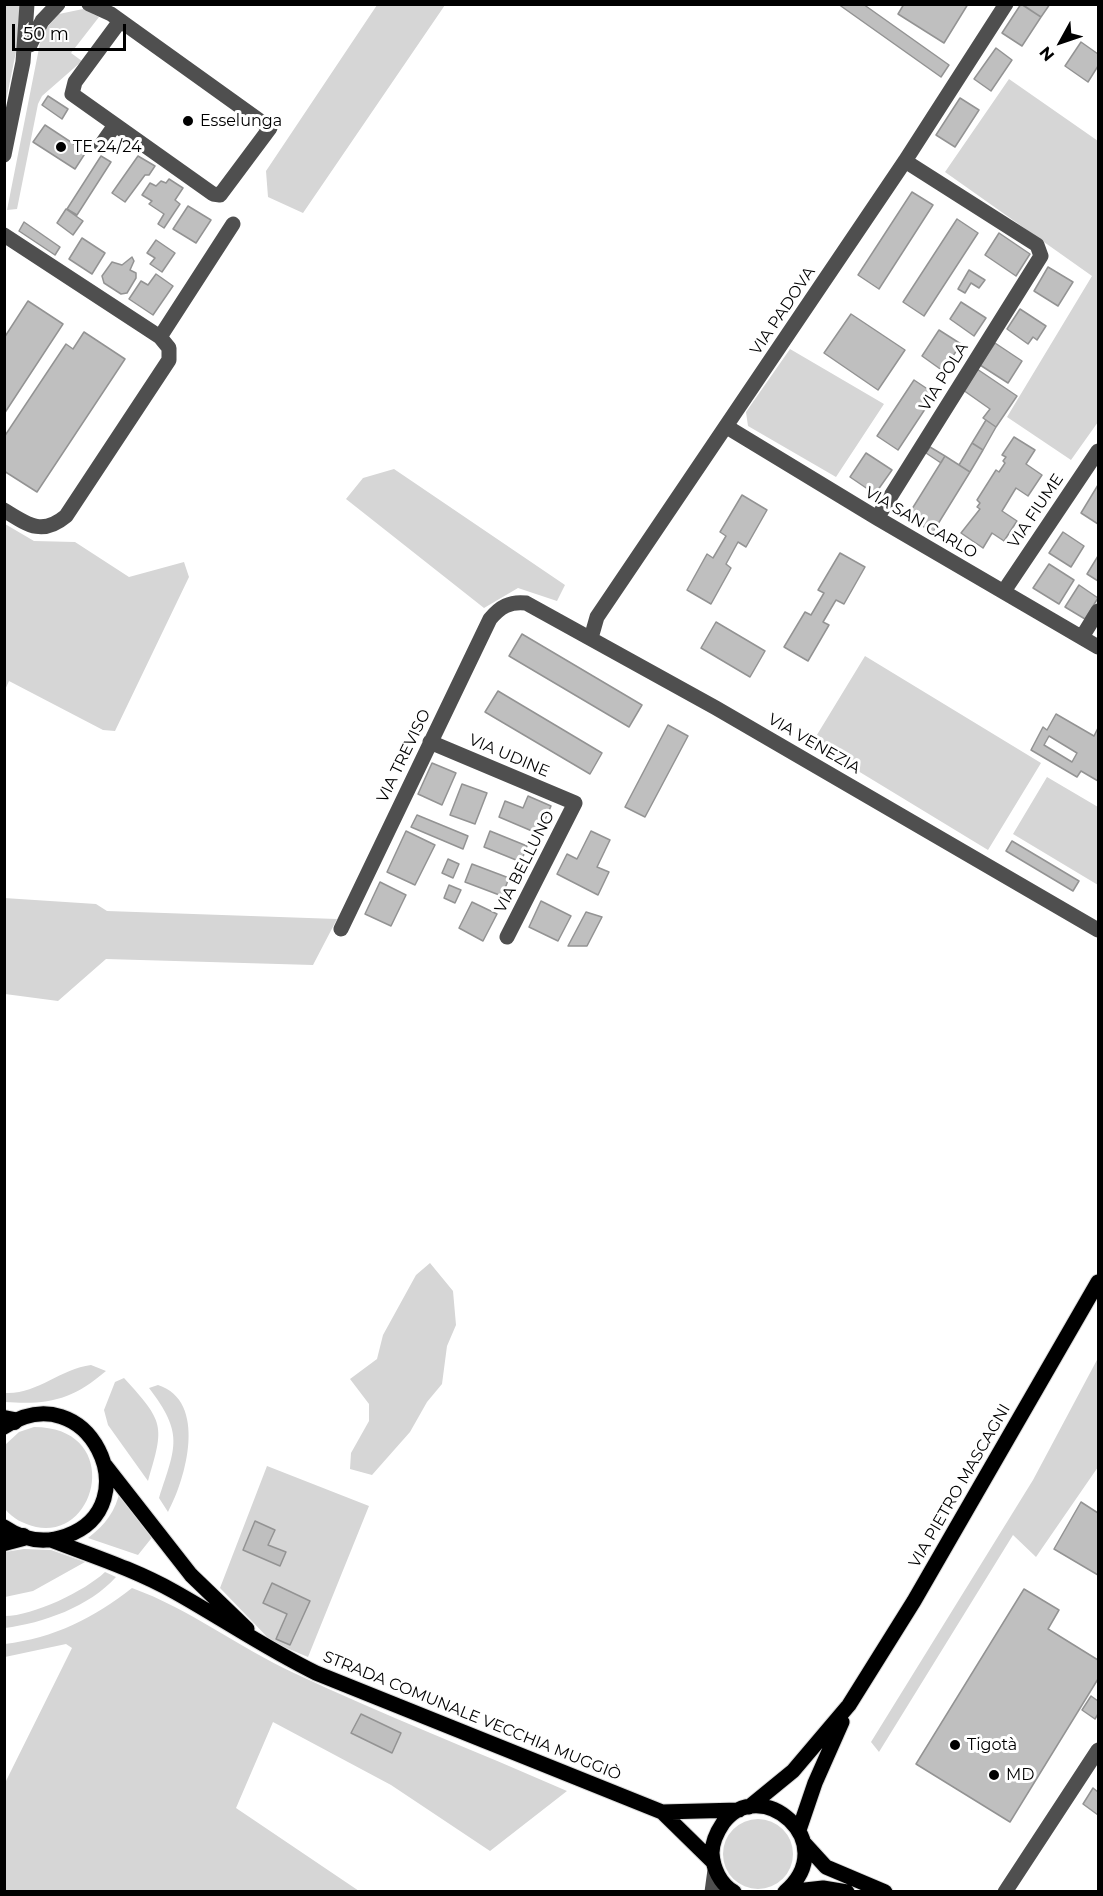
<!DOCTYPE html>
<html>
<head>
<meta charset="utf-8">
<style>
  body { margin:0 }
  #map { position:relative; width:1103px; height:1896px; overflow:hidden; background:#fff; font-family:Montserrat,sans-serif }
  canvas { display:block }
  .frame { position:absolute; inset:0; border:6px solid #000; pointer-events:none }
  .north { position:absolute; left:1031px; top:12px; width:60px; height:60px; -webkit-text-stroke:4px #fff; paint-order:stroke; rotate:230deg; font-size:16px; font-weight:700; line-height:24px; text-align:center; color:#000 }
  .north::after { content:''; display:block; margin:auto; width:21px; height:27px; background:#000; clip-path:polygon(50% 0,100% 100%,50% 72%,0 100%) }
  .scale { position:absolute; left:12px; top:24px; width:114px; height:27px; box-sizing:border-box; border:3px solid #000; border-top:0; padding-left:8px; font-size:18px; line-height:21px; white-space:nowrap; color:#000; -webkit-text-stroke:4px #fff; paint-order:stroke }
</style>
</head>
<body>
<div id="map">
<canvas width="1103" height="1896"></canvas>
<div class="frame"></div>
<div class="north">N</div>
<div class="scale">50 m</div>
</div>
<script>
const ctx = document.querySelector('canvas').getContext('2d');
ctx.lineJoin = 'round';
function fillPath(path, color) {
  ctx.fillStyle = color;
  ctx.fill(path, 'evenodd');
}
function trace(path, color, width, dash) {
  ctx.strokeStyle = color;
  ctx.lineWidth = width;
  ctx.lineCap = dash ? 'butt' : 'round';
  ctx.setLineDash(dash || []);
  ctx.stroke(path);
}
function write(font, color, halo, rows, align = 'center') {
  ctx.font = font + ' Montserrat,sans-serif';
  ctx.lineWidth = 6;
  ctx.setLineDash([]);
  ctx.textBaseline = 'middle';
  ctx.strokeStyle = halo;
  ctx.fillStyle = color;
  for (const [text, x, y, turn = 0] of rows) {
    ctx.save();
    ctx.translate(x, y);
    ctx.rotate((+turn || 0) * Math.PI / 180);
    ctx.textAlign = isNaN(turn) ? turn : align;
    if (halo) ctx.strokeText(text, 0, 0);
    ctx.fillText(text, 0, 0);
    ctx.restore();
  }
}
fillPath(new Path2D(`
  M5,5H21L19,37L5,106Z
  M377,5H445L303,213L268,197L266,171Z
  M83,9L99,17L71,53L82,61L42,96L38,104L17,209L7,210L42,33L59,14Z
  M1009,79L1098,141V422L1071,460L1007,417L1092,276L945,172Z
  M790,349L884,404L836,477L748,426L746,412Z
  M394,469L565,585L557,601L518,588L484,608L346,499L363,478Z
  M5,524L34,541L75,542L129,577L184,562L189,577L115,731L103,730L9,681L5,690Z
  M865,656L1041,763L988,850L812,743Z
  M1047,777L1098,807V885L1013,834Z
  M4,898L96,904L107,911L337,919L313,965L106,959L58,1001L5,994Z
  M430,1263L453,1291L456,1325L447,1346L442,1384L427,1402L410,1432L372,1475L350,1469L351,1453L369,1421V1404L350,1379L377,1359L383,1335L416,1275Z
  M1098,1358V1467L1036,1557L1013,1535L879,1752L871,1742L1033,1480Z
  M91,1365L106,1371C72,1400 49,1405 5,1402V1393C36,1395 60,1369 91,1365Z
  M124,1378C164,1422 165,1425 148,1481L108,1425L104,1410L115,1382Z
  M158,1385C208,1401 186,1479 168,1512L159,1498C176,1446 184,1434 149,1388Z
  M34,1427C123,1427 99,1540 36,1527C24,1524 13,1519 5,1509V1445L19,1432Z
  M267,1466L369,1506L308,1657L272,1642L220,1588Z
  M120,1490L154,1535L138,1555L88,1538C105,1525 116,1511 120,1490Z
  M24,1549L51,1550L85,1562L33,1591L5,1597V1552Z
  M105,1572L116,1577C89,1607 43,1623 5,1628V1616C33,1616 85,1591 105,1572Z
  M132,1588C190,1609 238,1647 294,1673C383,1715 476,1751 567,1791L490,1851L391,1785L273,1722L236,1808L359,1891L5,1892L4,1785L72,1648L66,1644L5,1657V1644C54,1638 94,1618 132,1588Z
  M723 1854a35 35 0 1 1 70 0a35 35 0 1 1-70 0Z`), '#d6d6d6');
const building = new Path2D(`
  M838,4H863L949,65L941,77Z
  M904,4H968L944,43L898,14Z
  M1021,4L1041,17L1022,46L1002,33Z
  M1022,4H1050L1041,17Z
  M1081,42L1098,54V66L1088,82L1065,66Z
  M996,48L1012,60L991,91L974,79Z
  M48,96L68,109L62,119L42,105Z
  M960,98L979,110L955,147L936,135Z
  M45,125L86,152L75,169L33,142Z
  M101,156L111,162L77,215L67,209Z
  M138,156L155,166L149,175H145L125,202L112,193Z
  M169,179L183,188L175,200L180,204L164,228L158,224L164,214L149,204L152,201L142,195L150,183L156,186L161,181L166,183Z
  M912,192L933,205L879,289L858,275Z
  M188,206L211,220L196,243L173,229Z
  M66,209L83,221L73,235L57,223Z
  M957,219L978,233L924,316L903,302Z
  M24,222L60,247L55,255L19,231Z
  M999,233L1030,254L1016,276L985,255Z
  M82,238L105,253L92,274L69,259Z
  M156,240L175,253L162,272L150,264L155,258L147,253Z
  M132,257L134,261L130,270L136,273V278L127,293L121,294L104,283L102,276L112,262L122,265Z
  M1048,267L1073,282L1058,306L1034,291Z
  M969,270L985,280L979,288L971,283L965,293L958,289Z
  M156,274L173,286L153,315L129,299L141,281L148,285Z
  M28,301L63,324L4,414V338Z
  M961,302L986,318L974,336L950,319Z
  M1020,309L1046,326L1037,340L1033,337L1028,344L1007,329Z
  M851,314L905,350L878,390L824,353Z
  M939,330L961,344L943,371L922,356Z
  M84,332L125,359L37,492L4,471V437L66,344L73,349Z
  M995,343L1022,361L1008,383L980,365Z
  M977,369L1017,396L996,427L983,418L990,409L963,390Z
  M914,380L935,394L898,450L877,436Z
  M986,420L996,427L983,450L972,443Z
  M1014,437L1035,450L1026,464L1042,475L1028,496L1016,488L1002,511L1017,521L1004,541L992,533L983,548L961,533L980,509L977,507L980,503L977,500L996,470L999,472L1005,463L1003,461L1006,457L1002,455Z
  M972,443L983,450L970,472L959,465Z
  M930,447L945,456L941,463L926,453Z
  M866,453L892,470L875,494L850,477Z
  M945,456L970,472L933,532L907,517Z
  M1098,485V524L1081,513Z
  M742,495L767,510L746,547L738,542L726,564L731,568L711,604L687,590L707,554L713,558L726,536L720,532Z
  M1063,532L1084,546L1071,567L1049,553Z
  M840,553L865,567L844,604L836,600L823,622L829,625L808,661L784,647L805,612L811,615L824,593L818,590Z
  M1098,556V581L1087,574Z
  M1049,564L1074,580L1059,604L1033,588Z
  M1079,585L1098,598L1085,619L1065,607Z
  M716,622L765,651L750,677L701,648Z
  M522,634L642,705L629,727L509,656Z
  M498,691L602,753L590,774L485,712Z
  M1056,714L1094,736L1098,728V781L1081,771L1077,777L1031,750L1043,727L1047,730ZM1049,736L1077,753L1072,762L1044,745Z
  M668,725L688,736L645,817L625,807Z
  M432,763L456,773L442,805L418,794Z
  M462,784L487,793L475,824L450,815Z
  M528,796L551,806L539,834L499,817L505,801L523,808Z
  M417,815L468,836L463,849L411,827Z
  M406,831L435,845L415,885L387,872Z
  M490,831L527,846L521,862L484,847Z
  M591,831L610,840L597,867L609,872L598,895L557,874L567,854L577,859Z
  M1012,841L1079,881L1073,891L1006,851Z
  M448,859L459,864L453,878L442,873Z
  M472,864L509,878L502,896L465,882Z
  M380,882L406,895L391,926L365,914Z
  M449,885L461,890L455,903L444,898Z
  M541,901L571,916L558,941L529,927Z
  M472,902L497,914L483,941L459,928Z
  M586,912L602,917L587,946H568Z
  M1081,1502L1098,1513V1575L1054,1549Z
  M255,1521L275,1530L268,1545L286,1552L280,1566L243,1550Z
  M272,1583L310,1601L290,1645L276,1639L287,1614L263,1603Z
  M1024,1589L1059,1610L1048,1629L1098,1660V1679L1010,1822L916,1764Z
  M1091,1696L1098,1701V1714L1095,1719L1082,1710Z
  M361,1714L401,1733L392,1753L351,1733Z
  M1093,1788L1098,1792V1815L1083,1804Z`);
fillPath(building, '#bfbfbf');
trace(building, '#939393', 1.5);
const major = new Path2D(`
  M4,1427C88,1372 151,1506 66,1536C44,1544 23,1540 4,1527
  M105,1465L191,1575L247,1629
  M51,1540C93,1556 136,1570 175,1592C223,1619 267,1649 316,1673L662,1812L739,1810
  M749,1807L793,1771L849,1705L914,1601L1098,1282
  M662,1812L713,1862
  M799,1830L815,1783L842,1722
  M805,1844L826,1867L885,1892
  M734,1892C720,1884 713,1868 712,1853C712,1841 717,1832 723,1823C760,1773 843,1842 785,1892
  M787,1892L823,1888L847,1892`);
const highway = new Path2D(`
  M4,1419L14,1421
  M4,1542L23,1537`);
trace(major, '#dbdbdb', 17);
trace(highway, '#dbdbdb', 20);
trace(new Path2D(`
  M89,4L111,14L270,128L220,195L213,194L72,94L75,82L120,21
  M30,45L42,21L58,4
  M101,145L115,125
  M4,155L23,62L27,4
  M4,235L160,337L169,348V360L66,516C42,536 28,525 4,510
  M160,337L233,224
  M727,427L877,518L1098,647
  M877,518L1041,256L1037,245L905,161
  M1004,591L1098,451
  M1082,637L1098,611
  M591,638L597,617L905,161L1006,4
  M430,742L575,803L507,937
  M341,929L490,619C500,607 510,601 526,603L716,708L1098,930
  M712,1892L715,1870
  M1005,1892L1098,1750`), '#4f4f4f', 15);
trace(major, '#000', 15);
trace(highway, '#000', 18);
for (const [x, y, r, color] of [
  [188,121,6,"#000"],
  [61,147,6,"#000"],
  [955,1745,6,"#000"],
  [994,1775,6,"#000"]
]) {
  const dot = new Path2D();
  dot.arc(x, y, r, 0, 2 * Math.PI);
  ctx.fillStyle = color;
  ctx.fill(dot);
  trace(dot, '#fff', 2);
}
write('16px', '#000', '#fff', [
  ["Esselunga",200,121],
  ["TE 24/24",73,147],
  ["Tigotà",967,1745],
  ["MD",1006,1775]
], 'left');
write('16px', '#000', '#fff', [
  ["VIA PADOVA",783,311,-56],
  ["VIA POLA",944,377,-58],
  ["VIA FIUME",1036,511,-56],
  ["VIA SAN CARLO",921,523,30],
  ["VIA VENEZIA",814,744,30],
  ["VIA TREVISO",404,756,-64],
  ["VIA UDINE",509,756,23],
  ["VIA BELLUNO",525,862,-63],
  ["VIA PIETRO MASCAGNI",960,1486,-60],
  ["STRADA COMUNALE VECCHIA MUGGIÒ",472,1716,22]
]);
</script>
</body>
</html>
